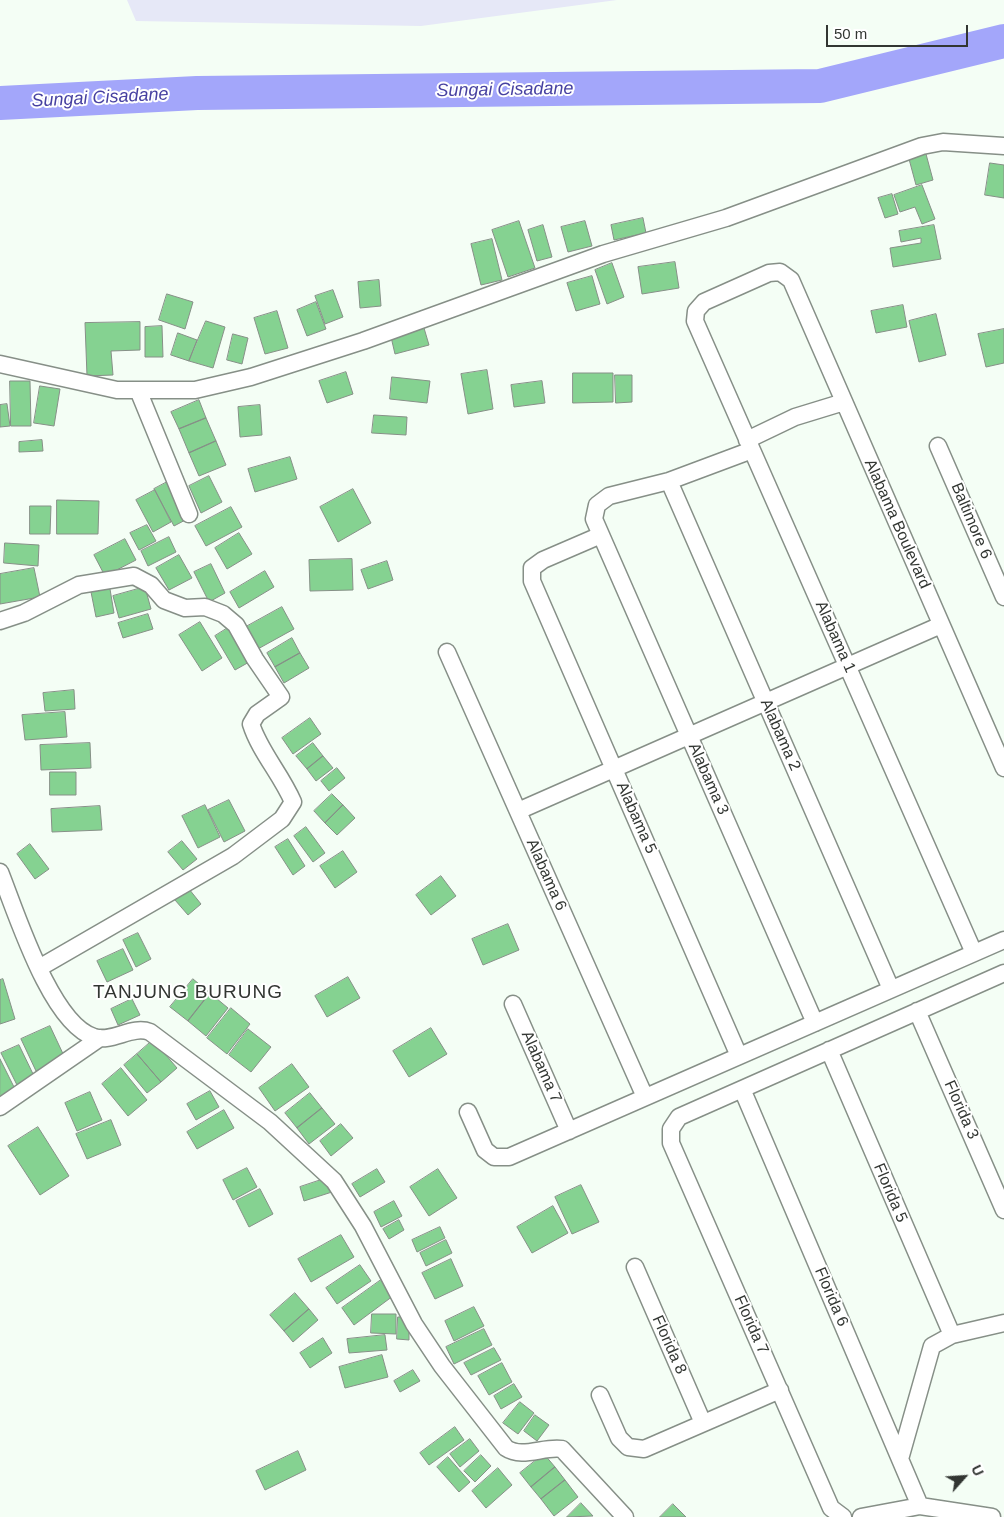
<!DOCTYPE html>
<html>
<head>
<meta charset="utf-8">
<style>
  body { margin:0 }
  #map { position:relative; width:1004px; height:1517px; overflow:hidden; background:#f4fef5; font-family:Helvetica,sans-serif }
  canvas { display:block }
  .north { position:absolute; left:939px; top:1452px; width:50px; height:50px; -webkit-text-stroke:4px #fff; paint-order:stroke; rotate:64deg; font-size:14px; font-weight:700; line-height:20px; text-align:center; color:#323632 }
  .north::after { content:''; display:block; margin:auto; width:18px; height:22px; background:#323632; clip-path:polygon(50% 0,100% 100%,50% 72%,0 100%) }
  .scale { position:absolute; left:826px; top:25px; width:142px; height:22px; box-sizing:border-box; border:2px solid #323632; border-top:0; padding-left:6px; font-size:15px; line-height:18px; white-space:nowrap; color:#323632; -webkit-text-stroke:4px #fff; paint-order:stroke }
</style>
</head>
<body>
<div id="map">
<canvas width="1004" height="1517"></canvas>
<div class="north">U</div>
<div class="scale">50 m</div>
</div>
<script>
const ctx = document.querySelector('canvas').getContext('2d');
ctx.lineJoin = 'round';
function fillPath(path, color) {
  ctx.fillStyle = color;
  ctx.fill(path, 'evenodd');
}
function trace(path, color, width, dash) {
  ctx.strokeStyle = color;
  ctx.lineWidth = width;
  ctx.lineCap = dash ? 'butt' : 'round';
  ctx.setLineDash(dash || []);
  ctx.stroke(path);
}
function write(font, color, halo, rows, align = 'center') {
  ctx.font = font + ' Helvetica,sans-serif';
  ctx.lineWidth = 4;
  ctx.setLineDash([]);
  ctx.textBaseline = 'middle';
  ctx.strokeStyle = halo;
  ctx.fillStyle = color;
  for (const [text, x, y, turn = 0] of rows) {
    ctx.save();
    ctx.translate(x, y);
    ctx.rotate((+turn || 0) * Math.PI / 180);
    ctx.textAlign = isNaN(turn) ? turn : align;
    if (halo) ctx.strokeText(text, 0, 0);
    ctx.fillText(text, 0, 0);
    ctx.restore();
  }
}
fillPath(new Path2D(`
  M127,0H617L421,26L136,21Z`), '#e6e8f7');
trace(new Path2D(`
  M0,103L197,93L820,86L1004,41`), '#a3a6fa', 34);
const building = new Path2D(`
  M926,154L933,180L916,185L909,159Z
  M990,163L1004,165V198L985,195Z
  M922,185L935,219L922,224L915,207L900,212L894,195Z
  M892,194L898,214L885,218L878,198Z
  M643,218L646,233L614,240L611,225Z
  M519,221L535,268L508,277L492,230Z
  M585,221L592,246L568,252L561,227Z
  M543,225L552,257L537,261L528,230Z
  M934,225L941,259L893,267L890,248L921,243V238L901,242L899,231Z
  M492,239L502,280L481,285L471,244Z
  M675,262L679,288L642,294L638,267Z
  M612,263L624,297L607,304L595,270Z
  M592,276L600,304L576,311L567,283Z
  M379,280L381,306L360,308L358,282Z
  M333,290L343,317L325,324L315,296Z
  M167,294L193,302L185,329L159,320Z
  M316,302L326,329L307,336L297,310Z
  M903,305L907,327L876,333L871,311Z
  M277,311L288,348L265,354L254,318Z
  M936,314L946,355L919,362L909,321Z
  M206,321L225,327L213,368L189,361Z
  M140,322V350L111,351L113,375L87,376L85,323Z
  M162,326L163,357H145V327Z
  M424,328L429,345L395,354L391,337Z
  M1004,329V363L986,367L978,334Z
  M178,333L197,340L189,361L171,355Z
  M233,334L248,338L242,364L227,360Z
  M487,370L493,409L468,414L461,374Z
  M346,372L353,394L327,403L319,381Z
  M573,373H613V402L573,403Z
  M615,375H632V402L616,403Z
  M392,377L430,381L427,403L390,399Z
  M10,381H30L31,426H11Z
  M542,381L545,403L514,407L511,385Z
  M40,386L60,389L54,426L34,423Z
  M199,400L206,418L179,429L171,412Z
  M7,404L10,426L0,427V405Z
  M260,405L262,435L240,437L238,407Z
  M374,415L407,417L406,435L372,433Z
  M206,418L216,441L189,453L179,429Z
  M42,440L43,451L19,452V442Z
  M216,441L226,465L199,476L189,453Z
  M290,457L297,479L255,492L248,469Z
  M209,476L222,502L201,513L189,486Z
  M171,480L191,517L174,526L154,489Z
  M353,489L371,523L338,542L320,507Z
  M155,490L171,522L153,532L136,500Z
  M57,500L99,501L98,534H57Z
  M30,506H51L50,534H30Z
  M231,507L242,527L206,546L195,526Z
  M147,525L156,541L139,550L130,533Z
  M239,533L252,554L227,569L215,548Z
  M169,537L176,552L148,566L141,551Z
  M125,539L136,560L105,576L94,555Z
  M5,543L39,545L38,566L4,563Z
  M179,555L192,578L169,590L156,568Z
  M352,559L353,590L310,591L309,560Z
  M387,561L393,580L368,589L361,570Z
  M211,564L225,593L209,602L194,572Z
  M34,568L40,597L0,604V574Z
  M265,571L274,587L239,608L230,592Z
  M145,587L151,609L119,618L113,596Z
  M110,589L114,613L96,617L91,592Z
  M282,607L294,629L256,650L244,628Z
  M148,614L153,629L123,638L118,623Z
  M200,622L222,658L202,671L179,635Z
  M231,626L251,661L235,670L215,636Z
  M292,638L300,653L275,667L267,653Z
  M300,653L309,668L284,683L275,667Z
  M74,690L75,709L45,711L43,693Z
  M65,712L67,737L25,740L22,715Z
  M310,718L321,734L293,754L282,738Z
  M90,743L91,768L41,770L40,745Z
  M313,743L323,756L307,769L296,756Z
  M323,756L333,768L316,781L307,769Z
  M337,768L345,778L329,791L321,781Z
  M50,772H76V795H50Z
  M332,794L343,805L325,823L314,811Z
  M229,800L245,831L224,842L208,810Z
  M205,805L220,837L198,848L182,816Z
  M343,805L355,818L337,835L325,823Z
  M100,806L102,830L52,832L51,809Z
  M306,827L325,853L313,862L294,836Z
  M288,839L305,866L293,875L275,847Z
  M182,841L197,859L183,870L168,852Z
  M30,844L49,869L35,879L17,854Z
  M343,851L357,872L335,888L320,866Z
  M441,876L456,896L431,915L416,895Z
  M189,889L201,904L188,915L175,900Z
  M508,924L519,950L483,965L472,939Z
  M138,933L151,959L136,967L123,940Z
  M123,949L133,970L107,982L97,961Z
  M348,977L360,998L327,1017L315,996Z
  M3,979L15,1019L0,1024V980Z
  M193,979L210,993L188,1021L170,1007Z
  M210,993L228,1008L206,1036L188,1021Z
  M132,999L140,1015L118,1025L111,1009Z
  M231,1008L250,1024L227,1054L207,1038Z
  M50,1026L65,1058L36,1071L21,1039Z
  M431,1028L447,1054L409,1077L393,1051Z
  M248,1029L271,1047L251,1072L229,1055Z
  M153,1040L177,1068L161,1082L137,1054Z
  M19,1045L34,1076L17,1085L1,1053Z
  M137,1054L161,1082L147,1093L124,1065Z
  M0,1059L16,1091L0,1099Z
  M292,1064L309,1087L275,1111L259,1088Z
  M121,1068L147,1100L128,1116L102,1084Z
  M210,1091L219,1107L196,1120L187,1104Z
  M90,1092L102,1120L77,1131L65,1103Z
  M310,1093L322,1108L297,1128L285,1113Z
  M322,1108L335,1124L309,1144L297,1128Z
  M224,1110L234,1128L197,1149L187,1132Z
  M111,1120L121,1145L87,1159L76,1134Z
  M341,1124L353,1138L331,1156L320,1141Z
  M38,1127L69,1176L40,1195L8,1146Z
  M247,1168L257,1187L233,1200L223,1180Z
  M377,1169L385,1182L360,1197L352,1184Z
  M438,1169L457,1198L429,1216L410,1187Z
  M327,1178L332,1192L304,1201L300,1187Z
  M581,1185L599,1222L572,1234L555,1197Z
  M260,1189L273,1214L249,1227L236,1201Z
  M394,1201L402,1216L381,1227L374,1212Z
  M553,1206L568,1233L532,1253L517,1227Z
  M399,1220L404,1230L389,1239L383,1229Z
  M440,1227L445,1238L417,1252L412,1240Z
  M341,1235L354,1257L311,1282L298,1259Z
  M446,1240L452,1253L426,1266L420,1253Z
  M451,1259L463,1286L435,1299L422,1273Z
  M360,1265L371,1281L337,1304L326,1288Z
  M381,1280L393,1296L354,1325L342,1308Z
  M295,1293L309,1309L284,1331L270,1315Z
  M474,1307L484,1326L454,1341L445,1321Z
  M309,1309L318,1320L293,1342L284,1331Z
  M372,1314H396V1334L371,1333Z
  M398,1317H409V1340L397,1339Z
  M484,1329L492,1345L454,1364L446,1347Z
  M385,1335L387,1350L349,1353L347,1339Z
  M323,1338L332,1353L310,1368L300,1353Z
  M494,1348L501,1360L471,1375L464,1363Z
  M382,1355L388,1377L345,1388L339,1367Z
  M502,1363L512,1382L489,1395L478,1376Z
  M413,1370L420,1381L400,1392L394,1381Z
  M514,1384L522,1397L501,1409L494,1396Z
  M520,1402L534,1413L518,1434L503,1423Z
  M535,1415L549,1425L537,1441L524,1431Z
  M455,1427L464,1440L429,1465L420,1453Z
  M470,1439L479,1451L460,1467L450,1454Z
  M298,1451L306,1470L265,1490L256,1471Z
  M544,1454L555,1467L531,1487L520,1473Z
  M481,1455L491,1466L475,1482L464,1471Z
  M448,1457L470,1482L459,1492L437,1467Z
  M555,1467L565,1480L541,1499L531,1487Z
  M498,1468L512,1485L486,1508L472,1491Z
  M565,1480L578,1497L554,1516L541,1499Z
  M581,1503L593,1516L567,1517Z
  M673,1504L686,1517H660Z`);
fillPath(building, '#85d291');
trace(building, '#869087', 1);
const minor = new Path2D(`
  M0,364L117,390H195L251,377L363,341L603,254L726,218L922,146L943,142L1004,146
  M138,390L189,514
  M747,440L795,417L844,402
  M938,446L1004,597
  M669,481L891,989
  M601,535L815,1023
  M0,621L24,613L79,585L134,576L151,585L164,600L185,608L205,607L223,614L236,625L255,659L281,697L257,714L251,724C260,752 281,774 293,802L282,819L233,856L39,968
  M447,652L645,1097
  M518,811L941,625
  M0,872C16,912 51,1024 94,1037C112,1043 132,1025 150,1032L270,1122L334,1181L363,1226L414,1324L442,1366L506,1448C522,1459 544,1446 562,1449L625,1517
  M974,953L695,321L696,311L704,302L769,273L780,272L791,280L1004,768
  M513,1004L569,1131
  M917,1011L1004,1210
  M829,1050L952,1335
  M739,1056L532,581V568L543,560L601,535L594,519L597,505L609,496L669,481L752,450
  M742,1089L920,1506
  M0,1107L100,1038
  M468,1112L485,1150L494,1157H509L1004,940
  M635,1267L703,1423
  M600,1395L619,1438L628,1447L644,1449L780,1390
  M900,1459L932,1346L952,1335L1004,1323
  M843,1517L831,1508L671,1143V1129L679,1117L1004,973
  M861,1517L920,1506L992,1517`);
trace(minor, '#868f87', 19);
trace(minor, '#fff', 16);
write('16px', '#323632', '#fff', [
  ["Baltimore 6",971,521,67],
  ["Alabama Boulevard",897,524,66],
  ["Alabama 1",835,637,66],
  ["Alabama 2",780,735,66],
  ["Alabama 3",708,779,66],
  ["Alabama 5",636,818,66],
  ["Alabama 6",546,875,66],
  ["Alabama 7",541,1067,66],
  ["Florida 3",961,1110,66],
  ["Florida 5",890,1193,67],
  ["Florida 6",831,1297,67],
  ["Florida 7",751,1325,66],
  ["Florida 8",669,1345,66]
]);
write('italic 18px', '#4741a1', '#fff', [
  ["Sungai Cisadane",505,90,-1],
  ["Sungai Cisadane",100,98,-3]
]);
ctx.letterSpacing = '1px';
write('19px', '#323632', '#fff', [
  ["TANJUNG BURUNG",188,993]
]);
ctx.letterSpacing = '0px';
</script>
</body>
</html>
